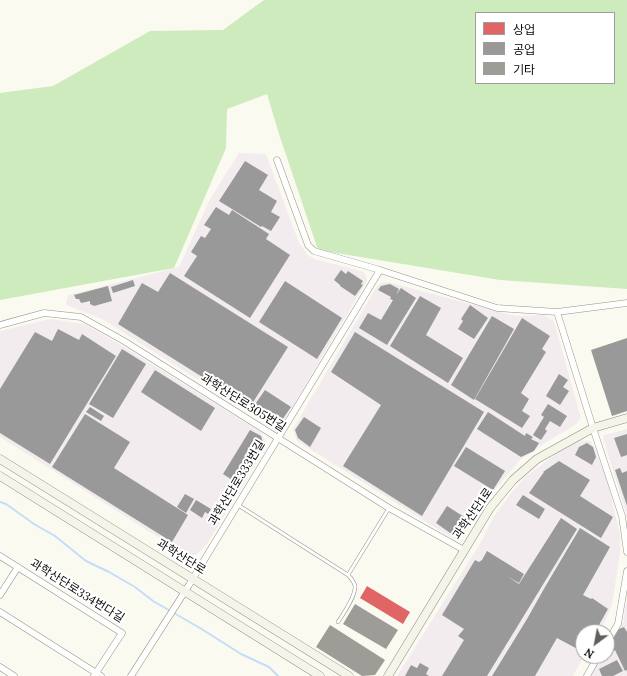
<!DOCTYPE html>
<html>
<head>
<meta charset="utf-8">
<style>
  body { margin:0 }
  #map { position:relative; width:627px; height:676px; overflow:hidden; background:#fbfaf0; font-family:Lora,"Noto Sans KR",serif }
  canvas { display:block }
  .legend { position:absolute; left:475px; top:12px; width:140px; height:72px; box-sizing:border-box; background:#fff; border:1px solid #9e9e9e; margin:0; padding:5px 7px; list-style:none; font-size:12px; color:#0c0c0c }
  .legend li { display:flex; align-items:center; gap:8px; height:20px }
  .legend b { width:20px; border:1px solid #9e9e9e }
  .north { position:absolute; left:575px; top:624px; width:40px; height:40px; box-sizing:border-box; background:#fff; border:1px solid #9e9e9e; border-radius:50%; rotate:212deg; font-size:11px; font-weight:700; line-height:16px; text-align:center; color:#0c0c0c }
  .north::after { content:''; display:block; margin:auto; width:14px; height:18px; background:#605f5c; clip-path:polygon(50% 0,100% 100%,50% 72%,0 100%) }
</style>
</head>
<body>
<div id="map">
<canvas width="627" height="676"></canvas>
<ul class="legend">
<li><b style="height:11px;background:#e06666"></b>상업</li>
<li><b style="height:11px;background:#999"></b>공업</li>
<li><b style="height:11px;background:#9e9c96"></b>기타</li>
</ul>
<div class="north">N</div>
</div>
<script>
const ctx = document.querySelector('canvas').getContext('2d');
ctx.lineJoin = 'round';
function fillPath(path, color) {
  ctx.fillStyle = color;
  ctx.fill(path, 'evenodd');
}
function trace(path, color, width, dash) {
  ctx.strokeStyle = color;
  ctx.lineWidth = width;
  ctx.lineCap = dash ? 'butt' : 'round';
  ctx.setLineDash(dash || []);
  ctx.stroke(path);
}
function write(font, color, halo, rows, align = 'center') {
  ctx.font = font + ' Lora,"Noto Sans KR",serif';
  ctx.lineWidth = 4;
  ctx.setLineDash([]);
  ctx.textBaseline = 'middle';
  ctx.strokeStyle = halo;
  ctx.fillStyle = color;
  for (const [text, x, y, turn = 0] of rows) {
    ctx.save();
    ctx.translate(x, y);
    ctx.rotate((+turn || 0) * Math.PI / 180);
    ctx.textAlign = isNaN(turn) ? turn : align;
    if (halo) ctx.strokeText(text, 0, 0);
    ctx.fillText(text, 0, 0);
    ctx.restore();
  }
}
fillPath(new Path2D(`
  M239,153L266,154L299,243L308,255L314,259L362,271L366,275L367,281L364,286L281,426L275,427L271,426L102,319L66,305L68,295L179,267L210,199Z
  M388,282L515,316L543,315L554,321L581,418L575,425L540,446L521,459L499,485L481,502L463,535L455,540L297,441L293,429L376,288L381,283Z
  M50,319L85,324L121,345L261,432L267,445L207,544L197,554L188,556L0,437V331Z
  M627,429V520L626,513L603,438L605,435Z
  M577,440L590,441L595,448L608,483L620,535V554L612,605L605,621L599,632H583V656H584L573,676H397L481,542L493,518L511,493L525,477L564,448Z
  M627,599V676H590L602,656H607V648L623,622Z`), '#f3ecee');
fillPath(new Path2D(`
  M264,0H627V289L500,280L318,250L279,134L267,94L227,109L226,148L174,268L0,300V93L53,86L150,31L223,30ZM476,13H614V83H476Z`), '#cdebbc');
fillPath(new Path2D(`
  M367,586L410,612L403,624L360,598Z`), '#e06666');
fillPath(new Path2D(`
  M245,161L268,175L259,190L277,201L271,212L280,217L271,231L262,226L261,227L219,201Z
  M216,207L229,215L232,210L269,234L266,239L290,255L250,318L184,276L197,256L191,252L201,236L205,238L211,229L204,225Z
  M341,270L346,274L348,271L363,281L361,284L363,285L355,296L340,286V285L334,280Z
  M170,273L288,347L250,407L118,324L142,283L158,292Z
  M133,280L135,286L113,293L111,287Z
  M285,281L342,318L317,359L259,322Z
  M390,284L399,289L396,295L401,288L416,298L387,345L359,328L368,313L381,320L393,300L390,299L391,297L378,290L381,286Z
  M108,286L112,301L94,306L90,304V301L81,303L79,299H76L74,295Z
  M420,296L441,308L426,335L463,358L448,383L390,346Z
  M470,305L488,318L474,339L458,329L463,321L461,319Z
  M492,316L514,329L474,400L451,385Z
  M522,318L550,336L542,349L546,352L521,393L529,399L522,411L530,416L522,428L475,399Z
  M58,329L79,340L82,334L116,356L50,464L0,433V389L35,332L52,341Z
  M355,332L484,412L422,516L343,466L381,405L331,372Z
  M627,338V411L612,416L591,350Z
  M122,349L146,364L113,418L89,404Z
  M155,370L215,408L201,431L141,392Z
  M559,374L568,380L563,387L569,391L560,405L546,396Z
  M265,390L291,407L280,423L274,425L251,410Z
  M548,404L567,416L560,427L550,421L545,429L547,431L541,440L533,435L544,417L541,415Z
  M90,407L104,416L101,421L86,412Z
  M488,412L525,436L526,433L533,437L531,439L539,443L534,451L521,457L477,429Z
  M85,414L130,442L114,468L188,515L172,542L52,467Z
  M304,417L321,428L310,447L298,438L295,430Z
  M250,430L261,436L264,446L240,485L223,474Z
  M627,434V455L621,457L614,438Z
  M587,443L593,447L596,457L592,465L575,455L579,447Z
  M466,447L505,471L493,490L454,466Z
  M559,461L590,480L580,496L613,517L601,538L529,493L544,472H543Z
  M620,468L622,473L627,471V506L615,470Z
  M185,494L194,499L186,513L177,507Z
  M523,495L545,509L539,519L516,505Z
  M196,500L211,509L208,514L205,512L202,518L190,510Z
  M447,506L469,520L461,534L453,535L436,523Z
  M561,518L577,529L487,676H442L464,640L458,636L464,629L442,615L475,560L479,562L482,560L487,551L524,574L519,583L507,576L519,584Z
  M580,528L610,547L583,595L591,599L592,598L608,609L595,632H583V652L557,638L535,676H492L527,619L545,587Z
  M624,627L627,632V670L625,671L615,650L607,654V649L619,629Z
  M617,660L623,671L613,676H602L599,669Z
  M420,663L429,668L426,674L429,676H405L411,665L417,668Z`), '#999');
trace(new Path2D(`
  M0,502L6,504L34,524L55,536L86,561L109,572L135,587L153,601L200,628L241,654L269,667L278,676`), '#c4ddf8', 2);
fillPath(new Path2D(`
  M355,604L398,630L386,649L343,624Z
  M330,625L385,660L375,675L362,676L316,647Z`), '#9e9c96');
const service = new Path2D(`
  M238,505L348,575C351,578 354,582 355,586C356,596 343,614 338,622
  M348,575L389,508`);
const minor = new Path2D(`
  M277,160L308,245L314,251L380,270L497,308L557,312L627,303
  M557,312L593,428L622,516L627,552
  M0,325L44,313L81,317L124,341L389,508L464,550
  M0,556L122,633L94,676
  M0,595L18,567
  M0,612L101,676
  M607,642L618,624L627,571
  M0,667L14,676
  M131,676L189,585L380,270
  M587,676L598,656`);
const secondary = new Path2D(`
  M0,459L349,676
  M0,476L320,676
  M388,676L490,508L513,480L537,459L593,428L627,418`);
trace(service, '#94938f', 4);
trace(minor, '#94938f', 7);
trace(secondary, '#8a8a85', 9);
trace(service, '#fefefd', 3);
trace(minor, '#fefefd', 6);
trace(secondary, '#f4f5e8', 8);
write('12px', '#0c0c0c', '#fff', [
  ["과학산단로305번길",243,403,32],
  ["과학산단로333번길",237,483,-59],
  ["과학산단1로",473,514,-55],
  ["과학산단로",181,557,32],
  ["과학산단로334번다길",77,591,32]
]);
</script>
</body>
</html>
